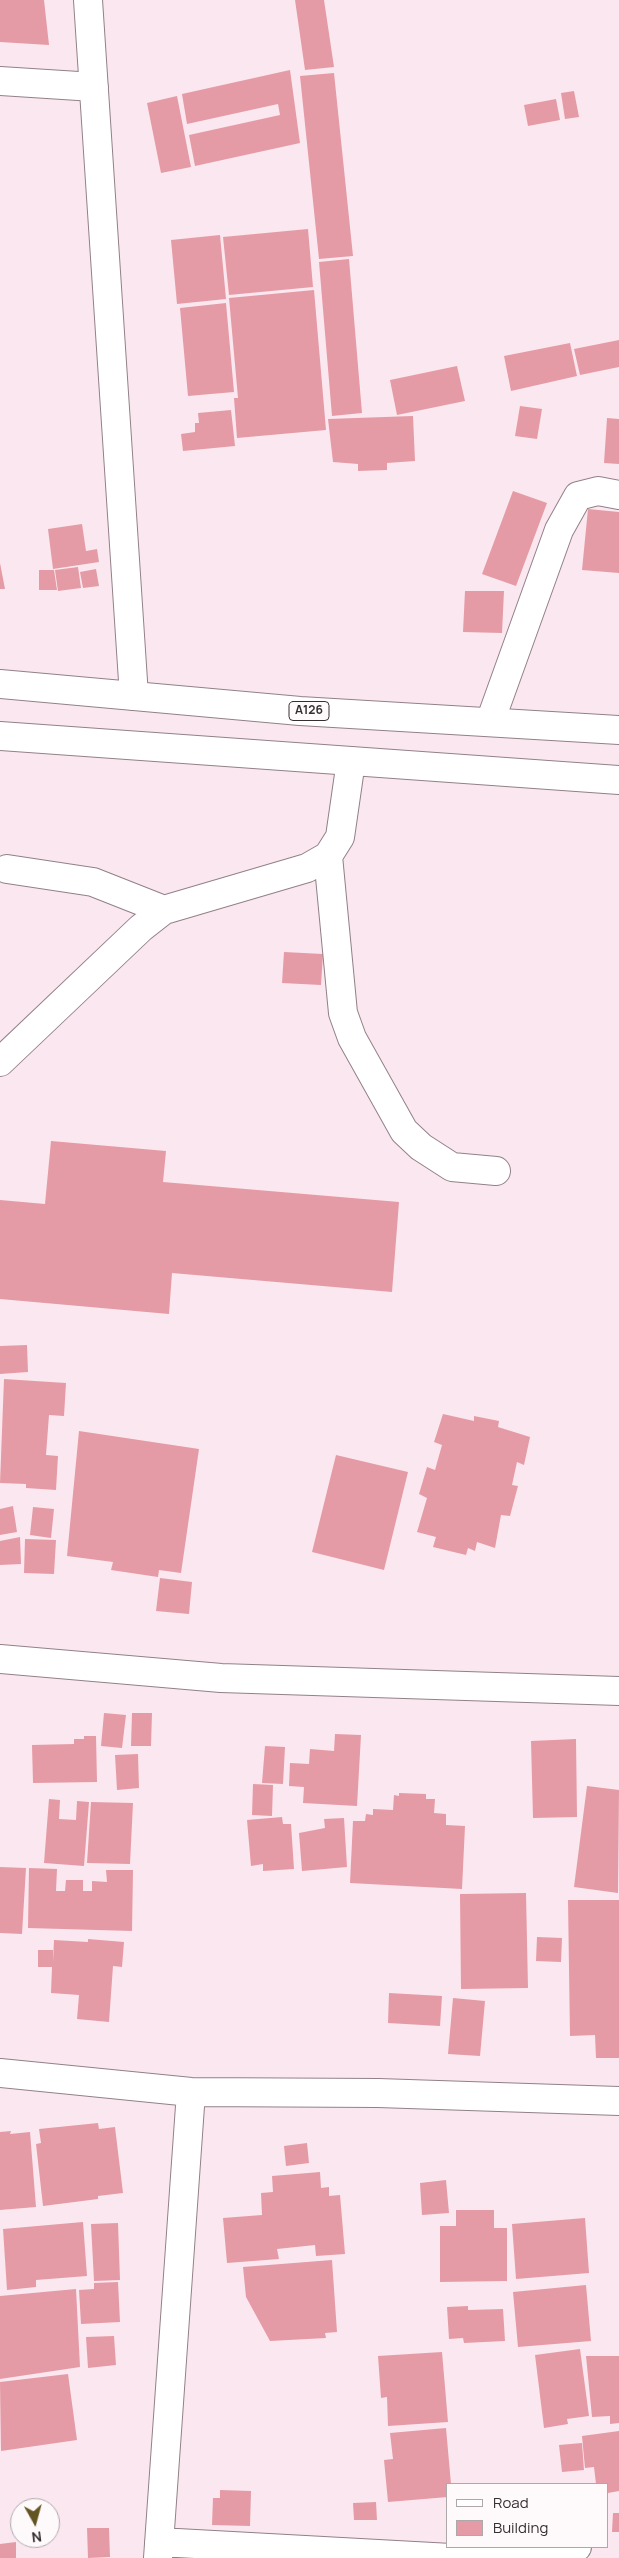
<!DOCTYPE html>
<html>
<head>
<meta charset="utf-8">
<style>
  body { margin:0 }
  #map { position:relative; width:619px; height:2558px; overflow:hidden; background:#fbe7f0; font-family:Manrope,sans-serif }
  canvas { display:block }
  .legend { position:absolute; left:446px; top:2483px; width:162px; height:65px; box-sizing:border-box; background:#fef9fb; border:1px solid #aea8ab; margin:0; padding:6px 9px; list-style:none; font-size:15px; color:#362f32 }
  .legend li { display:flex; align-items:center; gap:10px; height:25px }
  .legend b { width:25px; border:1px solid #aea8ab }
  .north { position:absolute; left:10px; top:2498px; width:50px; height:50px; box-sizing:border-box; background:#fef9fb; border:1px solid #aea8ab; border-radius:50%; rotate:173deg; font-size:14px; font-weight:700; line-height:20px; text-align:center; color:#362f32 }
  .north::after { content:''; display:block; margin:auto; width:18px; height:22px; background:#635522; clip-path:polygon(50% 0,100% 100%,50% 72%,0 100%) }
</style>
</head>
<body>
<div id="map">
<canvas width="619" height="2558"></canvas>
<ul class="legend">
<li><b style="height:6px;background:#fff"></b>Road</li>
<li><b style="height:14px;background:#e59ba5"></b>Building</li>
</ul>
<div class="north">N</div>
</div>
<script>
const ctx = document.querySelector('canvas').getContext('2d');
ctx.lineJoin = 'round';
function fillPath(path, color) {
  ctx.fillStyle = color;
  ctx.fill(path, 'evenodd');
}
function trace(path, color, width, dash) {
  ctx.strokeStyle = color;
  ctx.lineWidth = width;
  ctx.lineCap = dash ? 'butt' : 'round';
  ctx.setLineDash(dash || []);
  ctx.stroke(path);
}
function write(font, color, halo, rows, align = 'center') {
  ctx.font = font + ' Manrope,sans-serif';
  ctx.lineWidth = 4;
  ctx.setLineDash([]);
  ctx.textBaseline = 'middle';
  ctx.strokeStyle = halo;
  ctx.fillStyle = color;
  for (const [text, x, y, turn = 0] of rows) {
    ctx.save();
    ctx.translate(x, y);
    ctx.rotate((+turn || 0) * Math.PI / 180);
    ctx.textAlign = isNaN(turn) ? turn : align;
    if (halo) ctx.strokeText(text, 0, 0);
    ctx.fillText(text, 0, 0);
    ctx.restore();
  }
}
fillPath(new Path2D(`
  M0,0H44L49,45L0,42Z
  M295,0H324L334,67L305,70Z
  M290,70L300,143L195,166L189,135L280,115L278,104L187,124L182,94Z
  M334,73L353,256L319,259L300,76Z
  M574,91L579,117L565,119L561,93Z
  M177,96L191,167L161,173L147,103Z
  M556,99L560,120L528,126L524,105Z
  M308,229L313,287L229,295L223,237Z
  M220,235L226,299L177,304L171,240Z
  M349,259L362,413L332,416L319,262Z
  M314,290L326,430L237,438L234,398H238L229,298Z
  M226,303L234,392L188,396L180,308Z
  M619,340V367L580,375L574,349Z
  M570,343L577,376L511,391L504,356Z
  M457,366L465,401L397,415L390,380Z
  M520,406L542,409L537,439L515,436Z
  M231,410L235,446L183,451L181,434L195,432V423H199L198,413Z
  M413,416L415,461L387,463V470L358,471V464L333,462L328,419Z
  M607,418L619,419V464L604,463Z
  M513,491L547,503L516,586L482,574Z
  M588,509L619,512V573L582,570Z
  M82,524L86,551L97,549L99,562L53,569L48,529Z
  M0,563L5,589H0Z
  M78,567L81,588L58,591L55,570Z
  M96,569L99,586L83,588L80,572Z
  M39,570H54L57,590H39Z
  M465,591H504L502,633L463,632Z
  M284,952L323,954L321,985L282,983Z
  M51,1141L166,1151L163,1182L399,1202L392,1292L172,1273L169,1314L0,1299V1200L45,1204Z
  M27,1345L28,1372L0,1374V1346Z
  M4,1379L66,1383L64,1416L49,1415L46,1455L58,1456L56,1490L26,1488V1484L0,1483Z
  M443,1414L474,1421V1416L499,1421L498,1427L530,1437L524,1465L517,1462L512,1485L518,1486L510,1516L501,1515L495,1548L477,1542L475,1551L468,1548L466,1555L433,1547L436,1537L417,1532L427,1498L419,1494L427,1467L435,1470L442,1445L434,1442Z
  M79,1431L199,1449L181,1573L159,1570L158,1577L111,1570L113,1562L67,1556Z
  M336,1455L408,1472L384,1570L312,1552Z
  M13,1506L17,1532L0,1535V1509Z
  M33,1507L54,1509L51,1538L30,1535Z
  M20,1537L21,1564L0,1565V1541Z
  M25,1539L56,1540L54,1574L24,1573Z
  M160,1578L192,1582L189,1614L156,1611Z
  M104,1713L126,1715L122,1748L101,1746Z
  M132,1713H152L151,1746H131Z
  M335,1734L361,1735L357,1806L303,1803L304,1787L289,1786L290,1763L309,1764L310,1749L334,1751Z
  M84,1736H96L97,1782L33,1783L32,1745L74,1744V1739H84Z
  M576,1739L577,1817L533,1818L531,1741Z
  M265,1746L285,1747L283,1784L262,1783Z
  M138,1754L139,1788L117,1790L115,1755Z
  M253,1784L273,1785L272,1816L252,1815Z
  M587,1786L619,1790L618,1893L574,1887Z
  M399,1793L426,1794V1799H435L434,1813L446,1814V1825L465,1826L462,1889L350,1883L353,1821H365L366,1814L373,1815V1809L393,1810L394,1795L399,1796Z
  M49,1799L60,1800L59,1819L76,1820L77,1801L89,1802L84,1866L44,1863Z
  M91,1802L133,1803L130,1864L87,1863Z
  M282,1817L283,1824H291L294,1869L263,1871V1864L251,1866L247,1820Z
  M344,1818L347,1867L302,1871L299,1833L325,1828L324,1819Z
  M0,1867L26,1868L22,1934L0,1933Z
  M29,1868L57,1869L56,1891H65L66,1880H83V1891H92V1881L107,1882L106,1870H133L132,1931L28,1928Z
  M526,1893L528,1988L461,1989L460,1894Z
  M568,1900H619V2058H596L595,2035L570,2036Z
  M537,1937L562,1938L561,1962L536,1961Z
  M88,1939L124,1942L122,1967L113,1966L109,2022L77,2019L79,1995L51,1993L52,1967H38V1950H53V1962L54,1940L88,1942Z
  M389,1993L442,1996L440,2026L388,2023Z
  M453,1998L485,2001L480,2056L448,2054Z
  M98,2123L99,2129L115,2127L123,2193L98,2196V2199L43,2206L36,2144L41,2143L39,2129Z
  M11,2131L10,2134L30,2132L36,2207L0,2210V2132Z
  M307,2143L309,2163L286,2166L284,2146Z
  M320,2172L321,2188L329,2187V2196L340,2195L345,2254L316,2256L315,2245L277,2249L279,2259L227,2263L223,2218L262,2215L261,2193L273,2192L272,2176Z
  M446,2180L449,2213L422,2215L420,2183Z
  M456,2210H494V2228H507V2281L440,2282V2226H456Z
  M585,2218L589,2273L516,2279L512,2224Z
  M83,2222L87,2276L36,2280V2287L7,2290L3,2229Z
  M118,2223L120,2280L94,2281L91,2224Z
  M332,2260L337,2332L325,2333L326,2338L270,2341L246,2297L243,2267Z
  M118,2282L120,2322L81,2324L79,2290L94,2289V2283Z
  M586,2285L591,2341L518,2347L513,2292Z
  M76,2289L80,2367L0,2379V2296Z
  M468,2306V2310L503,2309L505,2341L464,2343L463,2338L449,2339L447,2307Z
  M114,2336L116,2365L88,2368L86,2337Z
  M580,2349L589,2416L567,2419L568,2424L544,2428L535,2355Z
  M442,2352L448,2422L388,2426L387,2397L381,2398L378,2356Z
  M586,2356H619V2423L610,2424V2416L592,2417Z
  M68,2374L77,2440L1,2451L0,2382Z
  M446,2428L451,2484H448V2497L388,2502L384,2460L393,2459L390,2433Z
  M619,2431V2491L608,2493V2484H596L594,2467L585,2468L582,2436Z
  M582,2443L584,2470L562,2472L559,2445Z
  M220,2490L251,2491L250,2526L212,2525L213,2498H220Z
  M376,2502L377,2520H354L353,2503Z
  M613,2513H619V2532H612Z
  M87,2528H109L110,2557L88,2558Z
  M16,2542V2558H0V2544Z`), '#e59ba5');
const minor = new Path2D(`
  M88,0L134,696
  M0,81L94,87
  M490,722L559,530L578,496L598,491L619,495
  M328,856L343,1013L352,1038L404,1131L421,1147L452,1167L496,1171
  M7,869L93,882L164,910
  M0,1062L141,928L164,910L307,868L328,856L340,837L351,761
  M0,1659L221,1678L619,1691
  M0,2073L191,2092L378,2093L619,2101
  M159,2542L451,2558
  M158,2558L191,2092
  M458,2558L577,2547`);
const highway = new Path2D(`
  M0,684L300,711L619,730
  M0,736L619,780`);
trace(minor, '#928088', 30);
trace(highway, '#928088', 30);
trace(minor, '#fff', 28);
trace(highway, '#fff', 28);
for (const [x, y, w] of [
  [309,711,40]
]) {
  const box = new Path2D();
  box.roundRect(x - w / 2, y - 9.5, w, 19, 4);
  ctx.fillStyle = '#fef9fb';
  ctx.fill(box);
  trace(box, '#362f32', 1);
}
write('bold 12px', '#362f32', null, [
  ["A126",309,711]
]);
</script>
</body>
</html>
